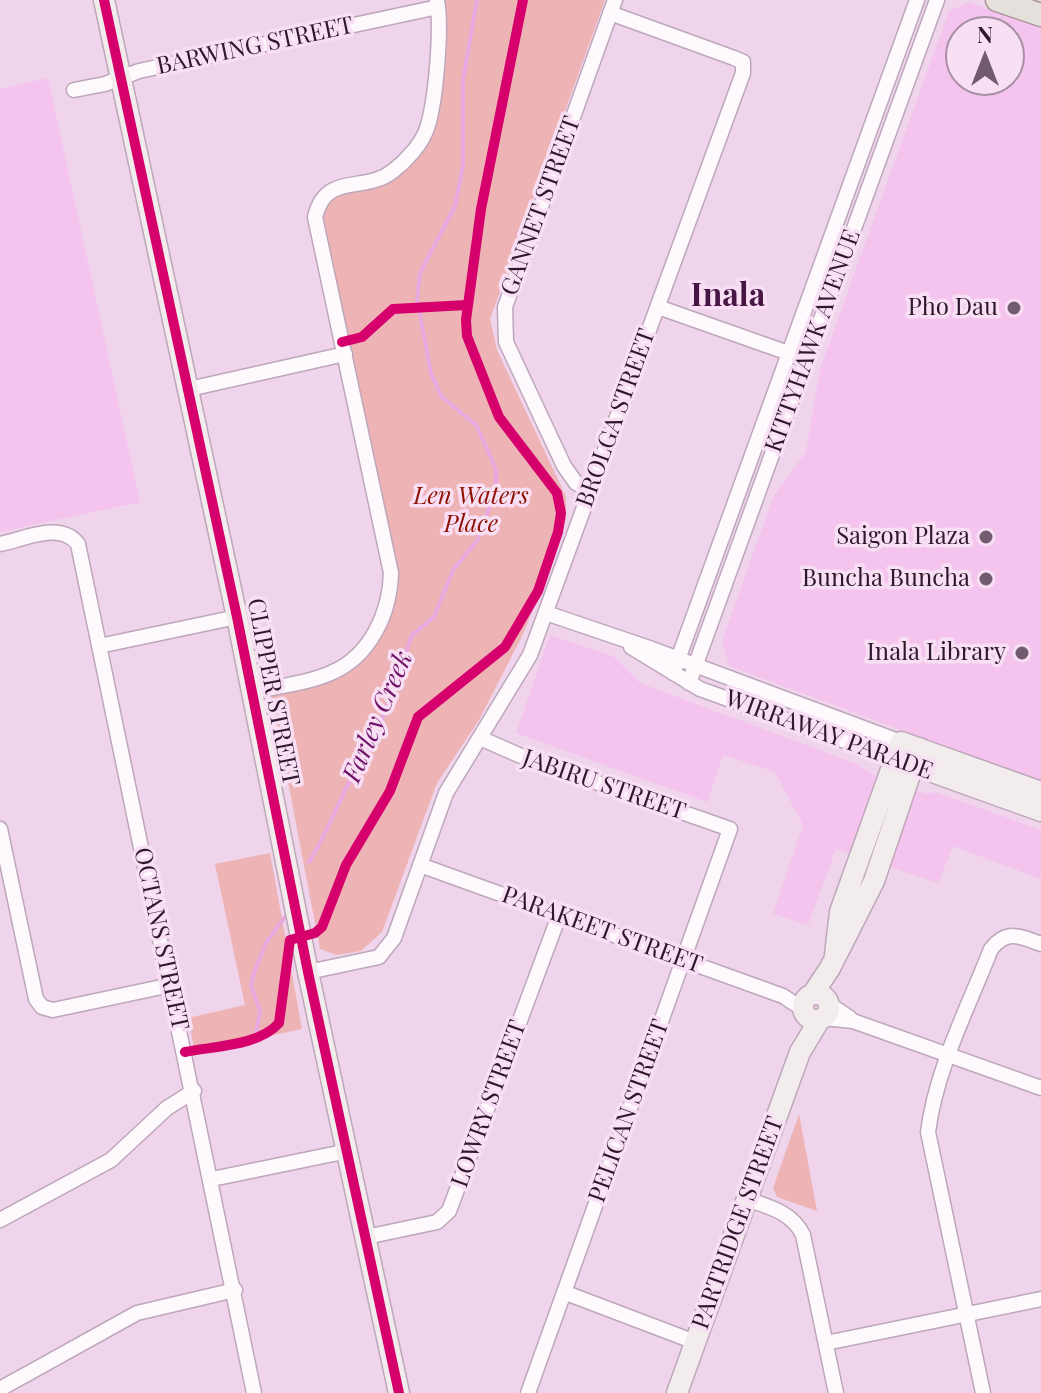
<!DOCTYPE html>
<html>
<head>
<meta charset="utf-8">
<style>
  body { margin:0 }
  #map { position:relative; width:1041px; height:1393px; overflow:hidden; background:#efd4eb; font-family:"Playfair Display",serif }
  canvas { display:block }
  .north { position:absolute; left:945px; top:16px; width:80px; height:80px; box-sizing:border-box; background:#f8dff4; border:2px solid #a88fa4; border-radius:50%; rotate:0deg; font-size:22px; font-weight:700; line-height:32px; text-align:center; color:#2f182d }
  .north::after { content:''; display:block; margin:auto; width:28px; height:36px; background:#725a70; clip-path:polygon(50% 0,100% 100%,50% 72%,0 100%) }
</style>
</head>
<body>
<div id="map">
<canvas width="1041" height="1393"></canvas>
<div class="north">N</div>
</div>
<script>
const ctx = document.querySelector('canvas').getContext('2d');
ctx.lineJoin = 'round';
function fillPath(path, color) {
  ctx.fillStyle = color;
  ctx.fill(path, 'evenodd');
}
function trace(path, color, width, dash) {
  ctx.strokeStyle = color;
  ctx.lineWidth = width;
  ctx.lineCap = dash ? 'butt' : 'round';
  ctx.setLineDash(dash || []);
  ctx.stroke(path);
}
function write(font, color, halo, rows, align = 'center') {
  ctx.font = font + ' "Playfair Display",serif';
  ctx.lineWidth = 7;
  ctx.setLineDash([]);
  ctx.textBaseline = 'middle';
  ctx.strokeStyle = halo;
  ctx.fillStyle = color;
  for (const [text, x, y, turn = 0] of rows) {
    ctx.save();
    ctx.translate(x, y);
    ctx.rotate((+turn || 0) * Math.PI / 180);
    ctx.textAlign = isNaN(turn) ? turn : align;
    if (halo) ctx.strokeText(text, 0, 0);
    ctx.fillText(text, 0, 0);
    ctx.restore();
  }
}
fillPath(new Path2D(`
  M969,2L1041,28V782L729,666L722,641L774,495L806,452L820,369L949,11ZM961,32H1009V80H961Z
  M48,78L140,502L0,532V89Z
  M550,635L613,656L640,683L857,764L875,776L927,794L935,792L1041,830V879L953,846L938,883L836,849L808,925L773,914L803,825L775,772L723,755L707,802L516,733Z`), '#f4c4ee');
fillPath(new Path2D(`
  M437,0H605L490,319L497,350L561,486L566,497V520L544,583L522,636L479,720L437,783L382,932L361,951L337,955L320,949L270,688L332,673L373,637L391,589L315,217L319,199L383,178L427,127Z
  M270,853L302,1029L195,1052L188,1018L245,1005L215,864Z
  M799,1114L817,1211L777,1197L773,1188Z`), '#eeb3b5');
trace(new Path2D(`
  M309,862C331,828 348,774 372,746L412,635L434,617L453,570L477,541L496,489V469L476,425L441,396L431,373L417,299L420,273L455,206L463,166V80L477,0
  M256,1032L260,1011L251,985L255,970L266,943L285,917`), '#e7a9e0', 4);
const street = new Path2D(`
  M74,90L105,84L139,71L438,7
  M658,307L797,356
  M189,389L345,354
  M590,489L576,483L564,466L506,342L505,307L615,0
  M0,544C25,539 60,521 78,544L254,1393
  M546,613L652,649L901,742
  M99,646L237,617
  M631,647L700,689L895,759
  M673,673L917,0
  M689,683L937,0
  M253,692C278,686 310,683 333,672C371,655 390,612 391,573L315,217C326,171 364,194 393,171C406,161 422,144 427,128C436,101 442,28 437,0
  M480,738L521,756L730,829L528,1393
  M0,829L36,999L42,1007L53,1010L171,985
  M420,865L783,996L804,1010
  M308,972L379,957L394,938L446,793L530,655L743,73V62L734,58L610,13
  M829,1004L850,1018
  M824,1018L853,1021L1041,1088
  M212,1179L348,1151
  M747,1199C769,1207 792,1212 803,1235L836,1393
  M0,1220L111,1160L167,1108L194,1091
  M366,1237L437,1222L449,1211L560,913
  M566,1293L695,1342
  M826,1343L1041,1299
  M0,1389L137,1313L235,1290
  M983,1393L928,1132C936,1069 968,1008 991,949C1007,929 1019,936 1041,944`);
const secondary = new Path2D(`
  M104,0L237,617L308,972L399,1393
  M902,761L1041,811
  M835,955L840,912L901,742L1041,792
  M803 1007a13 13 0 1 1 26 0a13 13 0 1 1-26 0Z
  M812,995L830,968L874,881L919,748
  M677,1393L800,1052L820,1019`);
const primary = new Path2D(`
  M997,0L1041,15`);
trace(street, '#bea7bb', 17);
trace(secondary, '#bea7bb', 23);
trace(primary, '#a89696', 25);
trace(street, '#fdf9fc', 14);
trace(secondary, '#f2ecec', 20);
trace(primary, '#e6e0dd', 22);
trace(new Path2D(`
  M104,0L237,617L308,972L399,1393
  M342,342L362,337L393,309L467,305
  M185,1052C214,1046 259,1046 279,1023L290,940L315,933L322,927L346,865L390,791L418,717L505,647L538,591L558,532L561,513L557,493L499,417L467,336L466,320L481,209L523,0`), '#d6006c', 10);
for (const [x, y, r, color] of [
  [1014,308,8,"#725a70"],
  [986,537,8,"#725a70"],
  [986,579,8,"#725a70"],
  [1022,653,8,"#725a70"]
]) {
  const dot = new Path2D();
  dot.arc(x, y, r, 0, 2 * Math.PI);
  ctx.fillStyle = color;
  ctx.fill(dot);
  trace(dot, '#f8dff4', 3);
}
write('24px', '#2f182d', '#f8dff4', [
  ["BARWING STREET",255,46,-12],
  ["GANNET STREET",541,206,-70],
  ["KITTYHAWK AVENUE",813,341,-70],
  ["BROLGA STREET",616,418,-70],
  ["CLIPPER STREET",273,692,79],
  ["WIRRAWAY PARADE",829,735,20],
  ["JABIRU STREET",604,785,19],
  ["PARAKEET STREET",602,930,20],
  ["OCTANS STREET",161,939,78],
  ["LOWRY STREET",489,1104,-70],
  ["PELICAN STREET",629,1111,-70],
  ["PARTRIDGE STREET",738,1223,-70]
]);
write('24px', '#2f182d', '#f8dff4', [
  ["Pho Dau",998,308],
  ["Saigon Plaza",970,537],
  ["Buncha Buncha",970,579],
  ["Inala Library",1006,653]
], 'right');
write('italic 24px', '#8e1104', '#f8dff4', [
  ["Len Waters",471,497],
  ["Place",471,525]
]);
write('italic 26px', '#6f126a', '#f8dff4', [
  ["Farley Creek",378,717,-67]
]);
write('bold 32px', '#471644', '#f8dff4', [
  ["Inala",728,296]
]);
</script>
</body>
</html>
